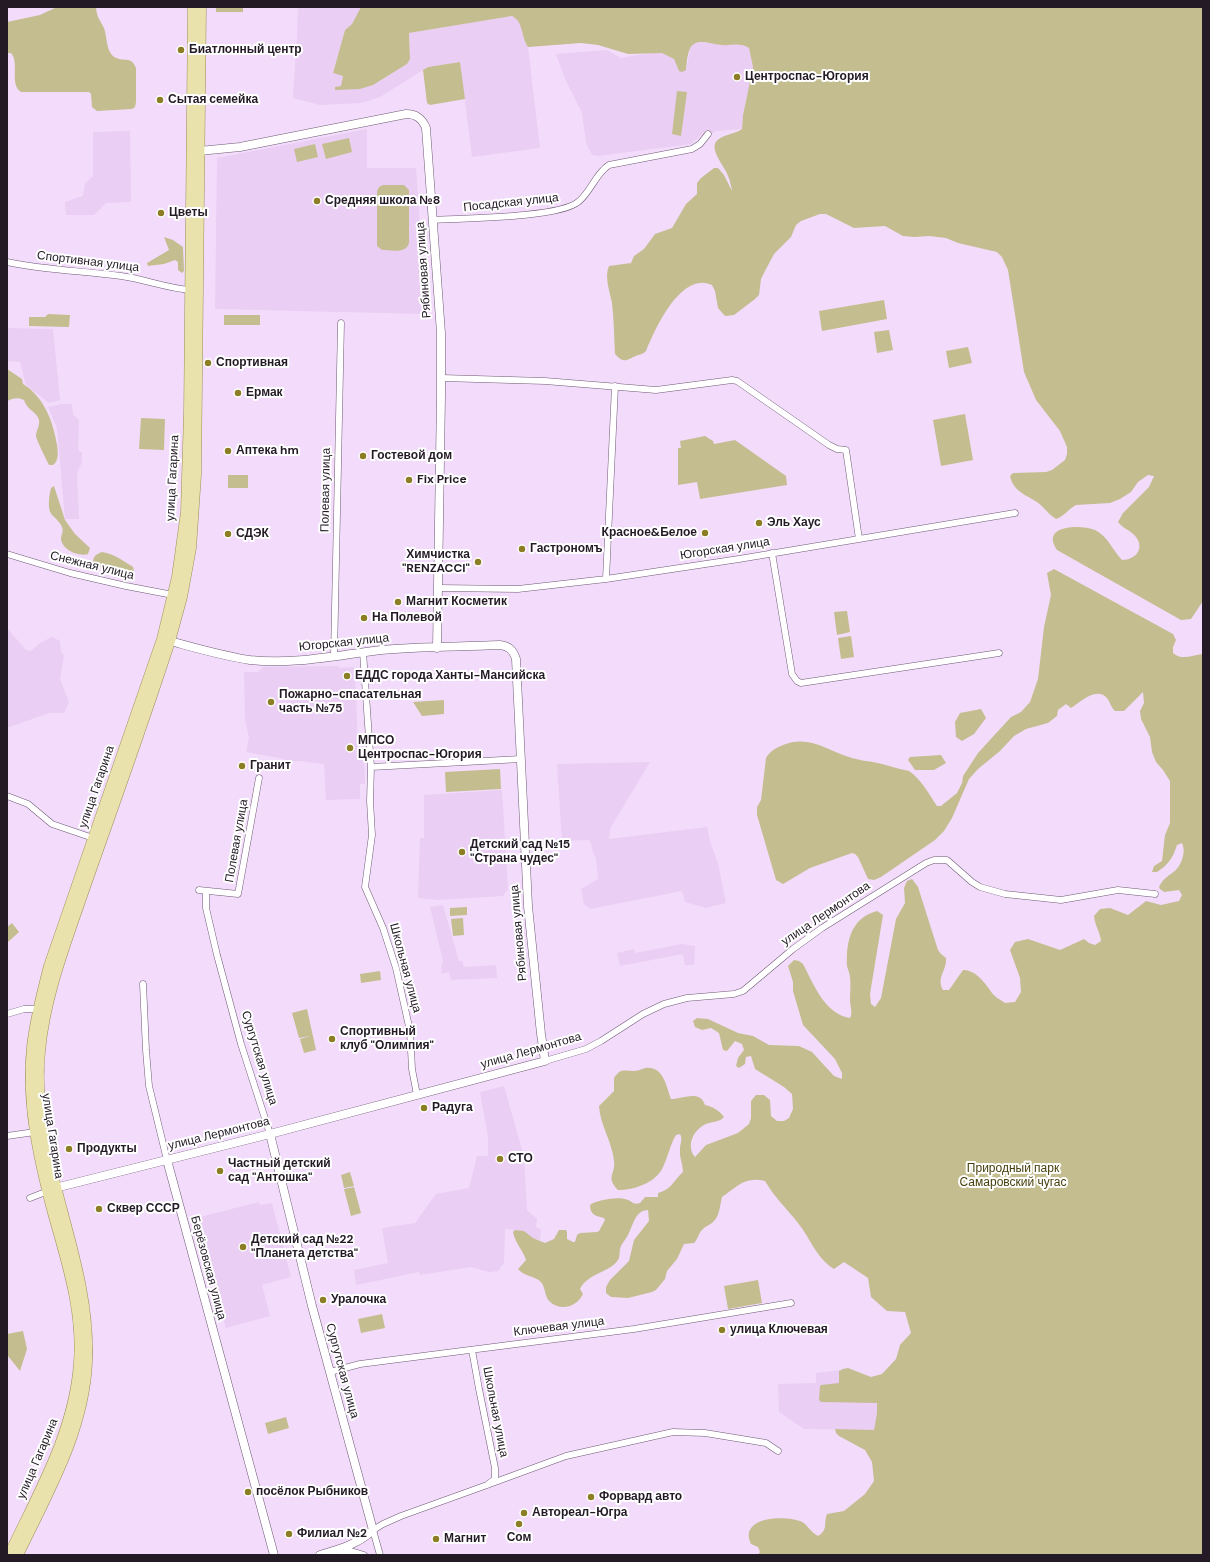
<!DOCTYPE html>
<html>
<head>
<meta charset="utf-8">
<style>
  body { margin:0 }
  #map { position:relative; width:1210px; height:1562px; overflow:hidden; background:#f3dcfb; font-family:"DM Sans",sans-serif }
  canvas { display:block }
  .frame { position:absolute; inset:0; border:8px solid #231a25; pointer-events:none }
</style>
</head>
<body>
<div id="map">
<canvas width="1210" height="1562"></canvas>
<div class="frame"></div>
</div>
<script>
const ctx = document.querySelector('canvas').getContext('2d');
ctx.lineJoin = 'round';
function fillPath(path, color) {
  ctx.fillStyle = color;
  ctx.fill(path, 'evenodd');
}
function trace(path, color, width, dash) {
  ctx.strokeStyle = color;
  ctx.lineWidth = width;
  ctx.lineCap = dash ? 'butt' : 'round';
  ctx.setLineDash(dash || []);
  ctx.stroke(path);
}
function write(font, color, halo, rows, align = 'center') {
  ctx.font = font + ' "DM Sans",sans-serif';
  ctx.lineWidth = 4;
  ctx.setLineDash([]);
  ctx.textBaseline = 'middle';
  ctx.strokeStyle = halo;
  ctx.fillStyle = color;
  for (const [text, x, y, turn = 0] of rows) {
    ctx.save();
    ctx.translate(x, y);
    ctx.rotate((+turn || 0) * Math.PI / 180);
    ctx.textAlign = isNaN(turn) ? turn : align;
    if (halo) ctx.strokeText(text, 0, 0);
    ctx.fillText(text, 0, 0);
    ctx.restore();
  }
}
fillPath(new Path2D(`
  M298,7H361L352,24L345,30L333,73L343,76L341,86H337L360,89L373,85L407,64L410,51L409,33L512,16L517,19L521,27L525,43L528,47L540,148L472,157L460,62L428,67L380,97L362,103L320,105L293,98L297,37Z
  M700,42L721,45L737,44L745,46L749,48L753,67L743,115L742,129L716,131L712,134L704,133L691,144L598,156L592,155L586,143L582,113L566,81L556,54L607,50L621,58L656,52L662,53L674,59L679,71L686,70L690,49L693,44Z
  M367,129V168H416L422,253L423,314L215,309L217,158Z
  M130,131L131,202L106,203L94,215H66L65,202L83,196L85,184L93,176V132Z
  M7,328L53,329L60,400L49,403L26,385L20,362L7,361Z
  M61,404H72L73,414L79,420L78,451L82,452V462L77,473L79,519H65L57,428L48,407Z
  M7,628L26,650L31,651L40,643L52,637L60,641L61,652L64,655L60,679L69,702L64,713H49L7,728Z
  M339,666V668L355,667L358,753H364L365,784H360V799L326,800L324,764L300,761L284,762V759L246,752L249,738L245,719L244,672H258L263,667Z
  M650,762L611,827L609,839L707,827L711,845L718,863L726,903L706,908L685,902L682,891L590,909L584,904L581,889L598,879L596,858L593,853L591,843H590L589,840L562,841L557,764Z
  M502,790L508,889L503,896L438,900L418,898L420,838H424V795Z
  M443,905L459,961H462L464,967L496,965L497,978L451,980L449,972L442,974L441,968L443,961L430,907Z
  M682,944L695,946L694,965H685L683,954L620,966L617,953L634,949L635,953Z
  M504,1086L524,1157L527,1210L537,1219L536,1227L541,1229L540,1240L533,1238L524,1231L505,1229L504,1263L498,1271L489,1272L471,1267L420,1275L419,1272L356,1285L354,1270L388,1263L382,1228L415,1223L436,1194L469,1188L477,1156H488V1137L480,1092Z
  M259,1202L260,1205L272,1203L291,1277L262,1285L270,1316L226,1328L196,1218Z
  M841,1370L839,1371L840,1383L821,1402H877V1413L874,1430L804,1429L779,1412L778,1384L816,1383V1373Z`), '#eacef3');
fillPath(new Path2D(`
  M57,7H96C97,18 99,18 104,28C107,36 106,48 112,55C120,64 131,54 136,68V102L135,107L132,109L97,111L92,107L91,94L89,92H21C9,84 20,63 11,53H7V22L40,15Z
  M216,7H243V12H216Z
  M361,7H1203V601L1191,619L1181,620L1057,550C1040,525 1080,524 1095,530C1108,536 1113,551 1122,560C1135,560 1145,549 1136,537C1131,530 1123,529 1118,522L1123,513L1149,487L1154,476L1148,475L1138,482L1131,492L1120,499L1110,503L1076,505C1068,509 1065,516 1056,519C1048,514 1044,507 1037,502C1026,495 1013,491 1010,476L1013,473L1046,472L1052,470L1065,460L1067,454V447L1060,431L1036,400L1024,372L1008,270L1002,257L997,252L958,243L946,238L929,236L914,237L903,236L885,226L854,228L826,214H820L801,221L796,225L791,237L774,254L765,271L761,279L759,295L755,299L734,315L725,316L718,308L715,291L712,285C709,284 704,282 700,283C675,285 654,331 646,351C643,354 642,354 638,355C627,359 625,365 615,354C614,337 614,320 612,303C610,292 604,277 609,266L631,263L634,256L644,249L655,234L672,228L686,204L697,194V183L701,178L714,168H718L724,175L732,191C731,186 730,180 728,176C725,166 706,147 719,139C726,134 735,134 742,129L743,115L753,67L749,48C740,42 731,46 722,45C713,45 702,39 694,44C687,48 687,63 686,70L682,72L679,71L674,59L662,53L628,54L598,45L581,43L528,47C521,38 524,22 512,16L409,33L410,59L407,64L373,85L360,89L335,90V87L341,86L343,76L333,73L345,30L352,24Z
  M460,62L465,99L430,105L427,103L423,70L428,67Z
  M677,91L687,92L681,136L672,134Z
  M349,138L352,152L326,159L322,144Z
  M315,144L318,157L297,162L294,149Z
  M383,185H404L409,190V243C406,254 391,250 382,250L377,246V191L379,187Z
  M164,237L173,240L183,247L184,271L182,273L178,270V262L175,260L164,264L148,266L147,263L169,250Z
  M884,300L887,319L822,331L819,311Z
  M48,314L70,315L69,327L29,326V317H45Z
  M224,315H260V325H224Z
  M889,330L893,350L877,353L874,332Z
  M968,347L972,363L949,368L946,351Z
  M7,369L22,379L23,384C44,397 53,421 57,445C58,452 59,461 53,465H49C47,461 36,439 36,436C36,431 40,426 39,420C37,412 26,409 24,400C18,397 13,398 7,401Z
  M965,414L973,460L941,466L933,420Z
  M141,418L165,419L164,450L139,449Z
  M705,436L713,441L714,444L735,440L786,476L787,485L700,499L697,482L678,485V448H681L680,441Z
  M228,475H248V488H228Z
  M54,486L65,520L75,534L90,548L88,554C79,557 62,550 61,539C61,534 64,532 62,527C60,522 56,519 52,515C47,509 49,496 51,488Z
  M102,552C114,554 124,561 133,567L134,571L125,574L97,566L93,561C94,555 97,554 102,552Z
  M1054,569L1173,634L1176,640L1173,647V653C1182,661 1192,655 1203,654V1555H758L760,1552L758,1547L751,1544C738,1516 787,1515 802,1522C808,1525 810,1532 818,1536C829,1529 823,1524 827,1514L844,1511L865,1494L874,1481L872,1462L865,1450L839,1436L836,1433L835,1429L874,1430L877,1413V1403L821,1402L819,1400L820,1386L821,1385L839,1383V1371L843,1369L848,1368L871,1377L882,1374L896,1359L900,1345L911,1333L905,1312L887,1311L871,1297L868,1278L844,1262L834,1269C817,1259 810,1238 798,1223C786,1208 775,1198 765,1181C745,1176 738,1186 722,1197C720,1204 720,1215 714,1221C711,1225 705,1226 702,1230C698,1234 698,1239 694,1243L684,1244L677,1259L667,1271L665,1279L656,1290L652,1292L628,1298L611,1297L606,1293V1287L610,1280L629,1261L634,1240L649,1221L648,1210C635,1210 633,1226 628,1235C626,1239 623,1242 621,1246C619,1250 620,1255 619,1258C613,1272 587,1273 580,1289L583,1294C577,1307 560,1312 549,1301C544,1295 546,1287 540,1281C533,1276 524,1276 518,1269L526,1260C523,1250 515,1243 513,1232L515,1230L524,1231L533,1238L545,1243L554,1239L559,1230H566L567,1232V1239L573,1242H575L577,1235L580,1233L597,1232L599,1231L605,1220L604,1218C596,1216 590,1215 590,1205C597,1200 619,1196 628,1200C633,1202 633,1205 640,1203L645,1197H658V1193C671,1190 674,1180 683,1172C683,1164 679,1157 680,1149C680,1143 683,1140 680,1134L676,1135C670,1145 668,1157 663,1167C656,1183 634,1190 618,1190C605,1177 616,1174 614,1161C612,1141 600,1125 599,1106L614,1091V1078C621,1068 623,1071 633,1071C638,1071 641,1069 645,1068C664,1066 666,1086 671,1099C683,1099 700,1089 705,1105C713,1107 719,1110 724,1117C719,1123 711,1121 704,1125C693,1131 686,1146 695,1157L706,1145L738,1133L749,1124L751,1118V1101L756,1095H764L770,1100L771,1116L777,1121H784L789,1118L793,1109L792,1094L784,1087L755,1069L751,1056L746,1057L745,1064L739,1068L736,1066L738,1058L744,1050L742,1044L735,1041L727,1051L723,1050L719,1033L711,1028L702,1030L695,1027L693,1021L697,1018L708,1019L738,1033L753,1036L769,1045L799,1046L812,1052L834,1076L842,1079V1073L835,1059L803,1025L793,991V982L788,966L794,960L799,961L803,964C814,985 825,1014 850,1018C853,1012 850,1006 850,1000C850,993 851,985 850,978C850,974 848,970 847,966C846,941 851,918 877,911L883,915L870,994L871,1004L875,1007L881,998L896,919L905,903L904,888L907,881L912,879L918,887L938,950L941,954L946,958C947,971 936,977 943,990H949L963,970C975,969 986,984 992,993C995,997 1001,1000 1005,1003L1015,1002L1021,992L1020,978L1010,950L1015,942L1028,939L1060,950L1084,939L1089,943L1095,945L1101,941C1100,932 1095,926 1094,916L1100,909L1110,908L1128,915L1146,901L1161,905L1179,901L1182,895L1179,890L1164,892L1160,889L1159,887C1166,872 1178,876 1183,856C1184,851 1184,848 1182,843L1177,845C1173,858 1168,865 1157,872H1152L1154,866L1162,861L1165,835L1170,823V781L1163,770L1156,762L1152,752L1150,737L1141,719L1140,711L1144,703L1143,692L1124,711H1115C1110,706 1110,701 1106,697C1096,687 1080,702 1071,708L1066,704L1058,710L1057,716L1048,723L1026,729L1014,736L1000,751L978,769L969,779L952,818L944,831L935,840L881,877L874,880L868,879L858,857L855,854L852,853L810,868L783,884L776,880L757,815V807L761,800L766,758C770,751 776,748 783,745C809,734 828,751 852,758C859,760 866,761 873,762C885,764 897,769 909,771C921,779 929,794 937,806H941L957,793L962,783L963,776L978,753L1011,717L1021,712L1030,702L1038,679L1044,627L1051,595L1047,573Z
  M847,611L850,632L837,635L834,612Z
  M851,636L854,657L841,659L838,638Z
  M444,700V714L422,716L413,702Z
  M981,709L986,718L974,734L962,741L956,737L955,722L960,713Z
  M941,755L946,763L934,770H915L908,760L910,757Z
  M500,769L501,789L446,792L445,772Z
  M467,907V915L450,916V908Z
  M463,918L464,935L453,936L451,919Z
  M12,923L19,932L7,943V927Z
  M380,971L381,980L361,983L360,974Z
  M307,1009L316,1050L304,1053L300,1039L310,1036L299,1038L292,1013Z
  M350,1172L354,1186L344,1188L341,1175Z
  M354,1187L361,1213L351,1216L344,1189Z
  M758,1280L762,1303L728,1309L724,1286Z
  M382,1314L385,1328L361,1333L358,1319Z
  M23,1331L27,1349L20,1371L8,1356L7,1334Z
  M286,1417L289,1428L268,1434L265,1423Z`), '#c4bd90');
const minor = new Path2D(`
  M433,220C462,218 558,218 578,202C591,192 595,174 609,165L692,149L700,144L708,134
  M7,262C44,270 83,271 121,276C144,279 166,288 190,290
  M442,378L545,381L656,390L732,380L737,381L829,445L837,449L846,450L859,539
  M772,553L792,674L797,681L801,683L999,653
  M7,554L70,573L126,586L173,595
  M606,579L615,386
  M438,588L518,589L606,579L739,559L1015,513
  M363,652L371,767L370,801L372,835L365,887L383,928L396,968L410,1031L412,1069L417,1095
  M334,656L341,323
  M371,767L521,759
  M7,796L28,804L52,824L93,838
  M199,890L238,894L259,778
  M206,891V908L217,955L241,1044L270,1134
  M143,984L146,1050L149,1086L167,1160
  M7,1014L24,1009H38
  M545,1061L586,1049L601,1041L643,1014L664,1004L687,998L734,994L743,991L793,949L822,928L926,863L934,860H947L972,882L980,887L1005,894L1061,900L1118,890L1155,894
  M7,1136L35,1132
  M30,1198L48,1191
  M330,1372L360,1364L634,1329L791,1303
  M487,1485L566,1456L673,1432L705,1433L766,1443L778,1451
  M339,1551H351L364,1555
  M380,1555L373,1530L383,1524L401,1516L487,1485L495,1479V1468L479,1389L472,1350`);
const tertiary = new Path2D(`
  M199,151L240,147L406,114C416,114 422,118 426,128L441,333V396L437,648
  M270,1134L312,1306L373,1530C358,1544 340,1549 320,1555
  M167,1160L274,1555
  M55,1188L270,1134L545,1061L541,1034L528,906L516,659C513,650 509,646 500,645C460,647 420,646 381,650C338,655 294,665 250,660C223,656 196,648 170,641`);
const primary = new Path2D(`
  M9,1555C38,1493 74,1433 79,1363C83,1311 67,1263 53,1213C39,1160 26,1103 32,1047C35,1019 42,993 49,966L162,639L177,577L186,512L189,413L193,7
  M18,1555C47,1494 84,1432 87,1362C92,1256 29,1159 40,1051C45,996 66,943 84,890C113,807 143,725 170,641L182,597L191,548L196,475L201,7`);
trace(minor, '#6d5973', 7);
trace(tertiary, '#6d5973', 9);
trace(primary, '#9b8f58', 11);
trace(minor, '#fff', 6);
trace(tertiary, '#fff', 8);
trace(primary, '#e9e2ac', 10);
for (const [x, y, r, color] of [
  [181,50,4,"#8b7e25"],
  [737,77,4,"#8b7e25"],
  [160,100,4,"#8b7e25"],
  [317,201,4,"#8b7e25"],
  [161,213,4,"#8b7e25"],
  [208,363,4,"#8b7e25"],
  [238,393,4,"#8b7e25"],
  [228,451,4,"#8b7e25"],
  [363,456,4,"#8b7e25"],
  [409,480,4,"#8b7e25"],
  [759,523,4,"#8b7e25"],
  [705,533,4,"#8b7e25"],
  [228,534,4,"#8b7e25"],
  [522,549,4,"#8b7e25"],
  [478,562,4,"#8b7e25"],
  [398,602,4,"#8b7e25"],
  [364,618,4,"#8b7e25"],
  [347,676,4,"#8b7e25"],
  [271,702,4,"#8b7e25"],
  [350,748,4,"#8b7e25"],
  [242,766,4,"#8b7e25"],
  [462,852,4,"#8b7e25"],
  [332,1039,4,"#8b7e25"],
  [424,1108,4,"#8b7e25"],
  [69,1149,4,"#8b7e25"],
  [500,1159,4,"#8b7e25"],
  [220,1171,4,"#8b7e25"],
  [99,1209,4,"#8b7e25"],
  [243,1247,4,"#8b7e25"],
  [323,1300,4,"#8b7e25"],
  [722,1330,4,"#8b7e25"],
  [248,1492,4,"#8b7e25"],
  [591,1497,4,"#8b7e25"],
  [524,1513,4,"#8b7e25"],
  [519,1524,4,"#8b7e25"],
  [289,1534,4,"#8b7e25"],
  [436,1539,4,"#8b7e25"]
]) {
  const dot = new Path2D();
  dot.arc(x, y, r, 0, 2 * Math.PI);
  ctx.fillStyle = color;
  ctx.fill(dot);
  trace(dot, '#fff', 1.5);
}
write('bold 12px', '#231a25', '#fff', [
  ["Биатлонный центр",189,50],
  ["Центроспас-Югория",745,77],
  ["Сытая семейка",168,100],
  ["Средняя школа №8",325,201],
  ["Цветы",169,213],
  ["Спортивная",216,363],
  ["Ермак",246,393],
  ["Аптека hm",236,451],
  ["Гостевой дом",371,456],
  ["Fix Price",417,480],
  ["Эль Хаус",767,523],
  ["Красное&Белое",697,533,"right"],
  ["СДЭК",236,534],
  ["Гастрономъ",530,549],
  ["Химчистка",470,555,"right"],
  ["\"RENZACCI\"",470,569,"right"],
  ["Магнит Косметик",406,602],
  ["На Полевой",372,618],
  ["ЕДДС города Ханты-Мансийска",355,676],
  ["Пожарно-спасательная",279,695],
  ["часть №75",279,709],
  ["МПСО",358,741],
  ["Центроспас-Югория",358,755],
  ["Гранит",250,766],
  ["Детский сад №15",470,845],
  ["\"Страна чудес\"",470,859],
  ["Спортивный",340,1032],
  ["клуб \"Олимпия\"",340,1046],
  ["Радуга",432,1108],
  ["Продукты",77,1149],
  ["СТО",508,1159],
  ["Частный детский",228,1164],
  ["сад \"Антошка\"",228,1178],
  ["Сквер СССР",107,1209],
  ["Детский сад №22",251,1240],
  ["\"Планета детства\"",251,1254],
  ["Уралочка",331,1300],
  ["улица Ключевая",730,1330],
  ["посёлок Рыбников",256,1492],
  ["Форвард авто",599,1497],
  ["Автореал-Югра",532,1513],
  ["Филиал №2",297,1534],
  ["Сом",519,1538,"center"],
  ["Магнит",444,1539]
], 'left');
write('12px', '#231a25', '#fff', [
  ["Посадская улица",511,203,-6],
  ["Спортивная улица",88,262,7],
  ["Рябиновая улица",424,270,-94],
  ["улица Гагарина",173,478,-87],
  ["Полевая улица",326,490,-89],
  ["Югорская улица",725,549,-9],
  ["Снежная улица",92,566,14],
  ["Югорская улица",344,643,-6],
  ["улица Гагарина",97,787,-71],
  ["Полевая улица",237,841,-80],
  ["улица Лермонтова",826,914,-34],
  ["Рябиновая улица",519,933,-95],
  ["Школьная улица",405,968,75],
  ["улица Лермонтова",531,1051,-16],
  ["Сургутская улица",259,1058,73],
  ["улица Лермонтова",219,1134,-14],
  ["улица Гагарина",52,1136,81],
  ["Берёзовская улица",208,1268,75],
  ["Ключевая улица",559,1327,-7],
  ["Сургутская улица",342,1371,75],
  ["Школьная улица",495,1412,79],
  ["улица Гагарина",38,1459,-67]
]);
write('12px', '#463f0b', '#fff', [
  ["Природный парк",1013,1169],
  ["Самаровский чугас",1013,1183]
]);
</script>
</body>
</html>
